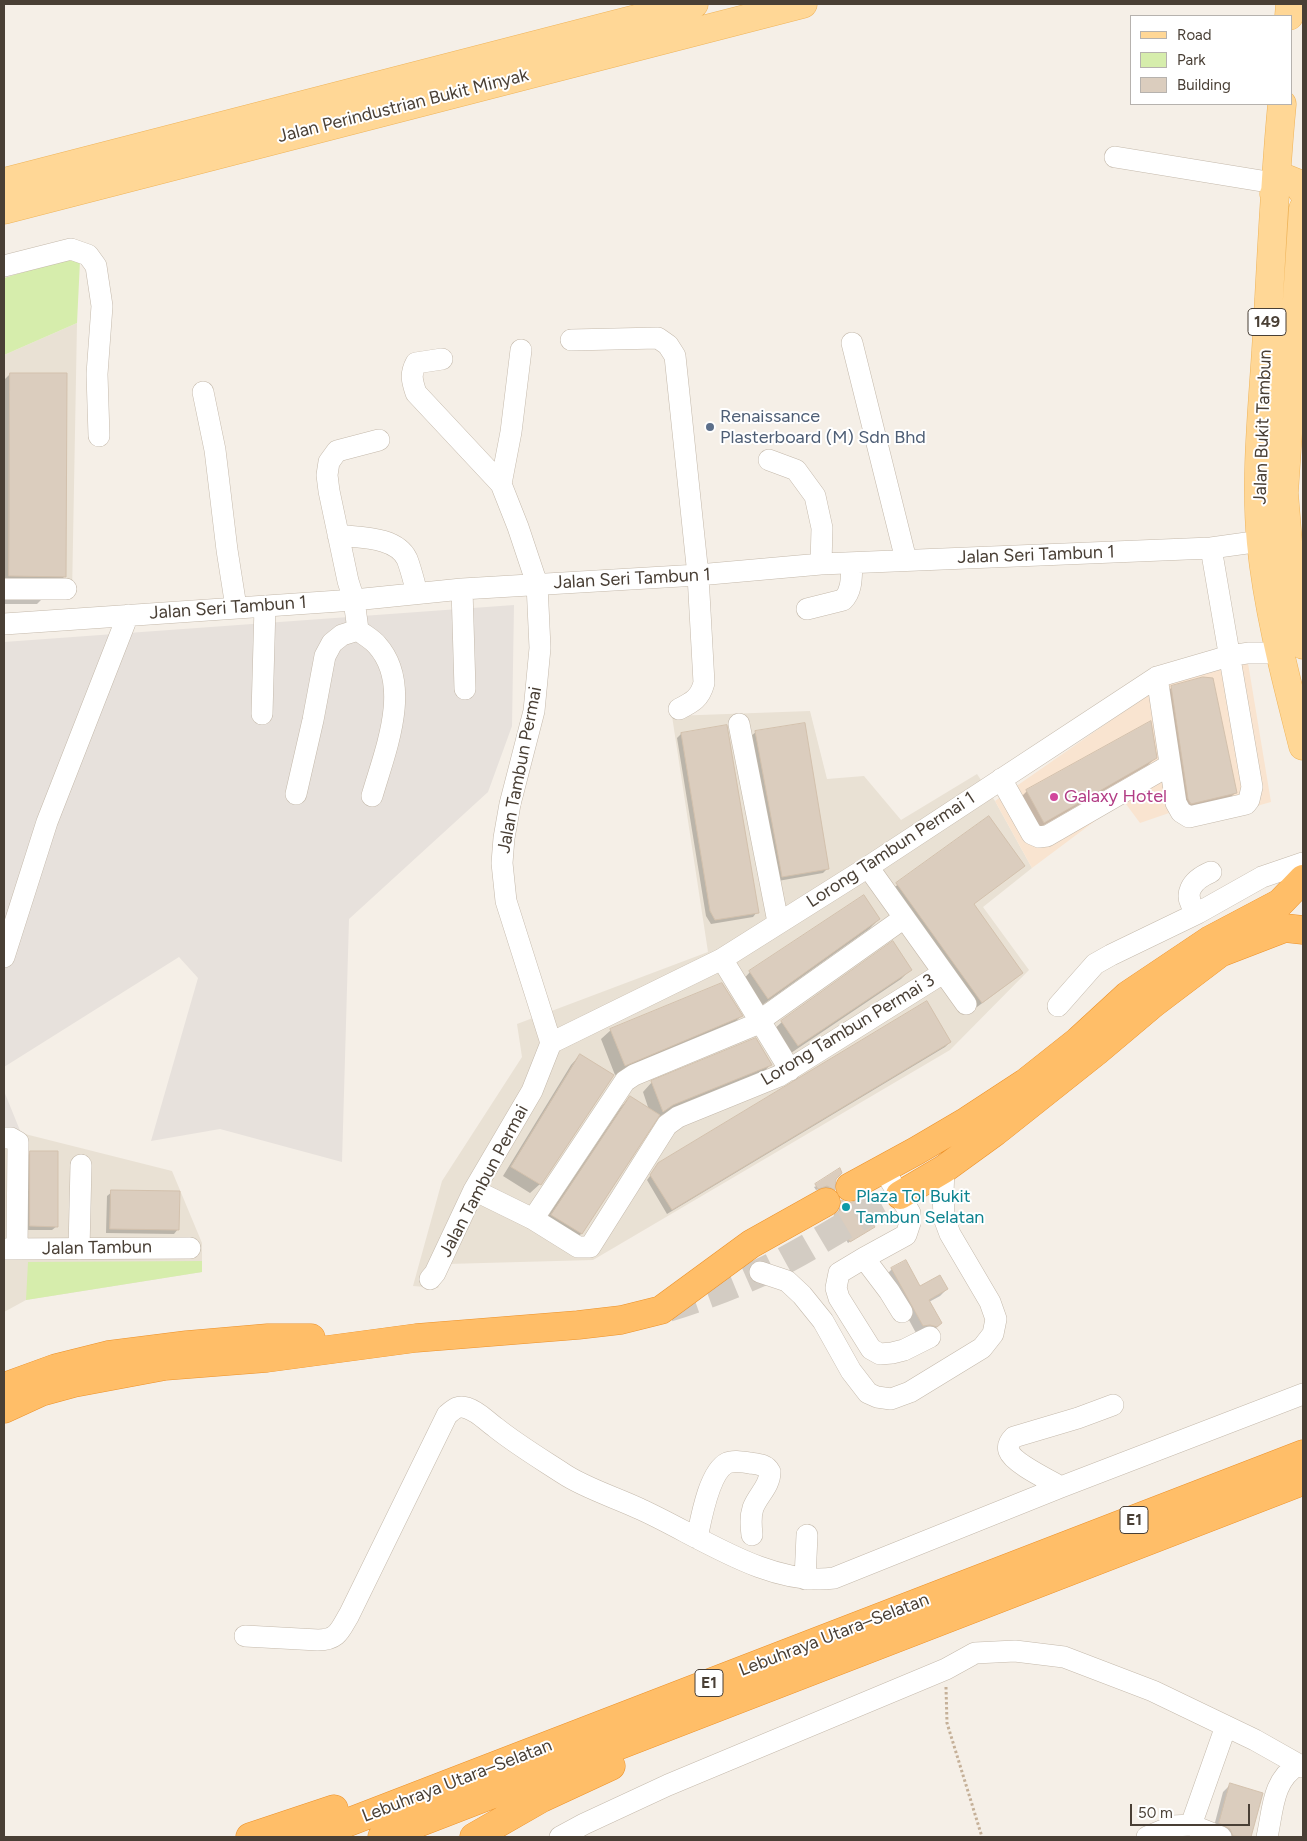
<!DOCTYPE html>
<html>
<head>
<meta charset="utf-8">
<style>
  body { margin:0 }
  #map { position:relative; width:1307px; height:1841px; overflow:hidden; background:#f5efe7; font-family:Figtree,sans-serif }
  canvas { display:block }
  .frame { position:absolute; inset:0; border:5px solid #493f35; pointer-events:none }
  .legend { position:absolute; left:1130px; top:15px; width:162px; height:90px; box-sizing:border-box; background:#fff; border:1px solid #b6b2ae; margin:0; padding:6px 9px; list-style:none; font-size:15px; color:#493f35 }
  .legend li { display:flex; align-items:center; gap:10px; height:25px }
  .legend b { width:25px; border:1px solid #b6b2ae }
  .scale { position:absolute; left:1130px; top:1804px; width:120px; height:22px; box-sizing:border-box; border:2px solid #493f35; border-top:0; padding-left:6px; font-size:15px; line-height:18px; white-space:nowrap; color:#493f35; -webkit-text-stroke:4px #fff; paint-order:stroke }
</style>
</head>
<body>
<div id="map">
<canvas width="1307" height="1841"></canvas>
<div class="frame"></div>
<ul class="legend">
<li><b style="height:6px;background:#ffd796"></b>Road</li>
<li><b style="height:14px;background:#d6edac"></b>Park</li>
<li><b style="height:14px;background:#dbcdbe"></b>Building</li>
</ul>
<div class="scale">50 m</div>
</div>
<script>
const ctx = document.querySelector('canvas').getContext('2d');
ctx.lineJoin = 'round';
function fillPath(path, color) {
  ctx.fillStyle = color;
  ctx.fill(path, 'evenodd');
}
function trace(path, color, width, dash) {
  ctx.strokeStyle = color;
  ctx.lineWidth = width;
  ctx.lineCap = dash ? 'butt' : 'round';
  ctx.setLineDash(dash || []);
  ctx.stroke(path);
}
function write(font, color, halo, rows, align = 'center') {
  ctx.font = font + ' Figtree,sans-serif';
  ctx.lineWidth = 4;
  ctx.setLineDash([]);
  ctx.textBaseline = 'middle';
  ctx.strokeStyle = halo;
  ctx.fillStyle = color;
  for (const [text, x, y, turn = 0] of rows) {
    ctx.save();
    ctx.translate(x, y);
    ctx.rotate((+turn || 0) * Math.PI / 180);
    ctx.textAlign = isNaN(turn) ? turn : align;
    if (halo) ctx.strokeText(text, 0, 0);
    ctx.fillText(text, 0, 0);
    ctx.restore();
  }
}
fillPath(new Path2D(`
  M77,323L72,595L4,600V355Z
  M810,711L827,779L864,776L901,820L977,774L995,801L1032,868L983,907L1029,970L950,1050L593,1260L447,1264L438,1288L413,1286L442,1181L522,1057L517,1024L708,952L672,716Z
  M4,1131L21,1133L172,1171L202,1243V1272L26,1300L4,1312Z`), '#e9e1d4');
fillPath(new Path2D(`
  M1248,663L1271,802L1185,826L1172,812L1140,823L1123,800L1032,868L995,801L1163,684L1214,669Z`), '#f9e4d0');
fillPath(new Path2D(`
  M514,605L512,726L488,792L349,919L342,1162L220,1129L151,1141L198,978L179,957L4,1067V642Z
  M4,1091L21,1133L4,1131Z`), '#e7e1dc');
fillPath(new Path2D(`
  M73,257L80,261L77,323L4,355V278Z
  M202,1261V1272L26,1300L28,1262Z`), '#d6edac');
fillPath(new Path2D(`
  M10,374L65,576L37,604H4V380Z
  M1172,687L1235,793L1228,800L1184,810L1165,694Z
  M756,732L827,869L823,873L778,881L751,736Z
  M681,734L757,912L753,917L711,924L706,916L677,738Z
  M1155,758L1148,765L1037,829L1020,798L1027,791Z
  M988,817L973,904L1017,977L977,1007L892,889Z
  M879,919L869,929L758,1008L741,982L750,972Z
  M893,943L910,970L901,979L788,1055L772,1031L782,1022Z
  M741,1016L731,1026L615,1075L601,1039L611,1030Z
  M950,1042L945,1047L667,1214L647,1180L659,1164Z
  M580,1055L540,1184L530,1193L503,1176L571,1065Z
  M770,1065L761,1075L662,1115L655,1120L581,1234L571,1243L542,1225L621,1107L630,1097L649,1110L643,1092L652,1082Z
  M31,1152L57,1226L52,1230H26V1157Z
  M835,1179L832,1191L824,1188L816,1190L814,1187Z
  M112,1192L178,1229L174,1234L106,1233L107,1196Z
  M841,1201L871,1228L848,1243L833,1218L838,1213Z
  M892,1269L920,1288L947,1289L940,1296L929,1302L941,1323L934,1330L916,1333L885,1276Z
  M1230,1785L1262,1794L1250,1837H1224L1213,1830L1223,1792Z`), '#0003');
const building = new Path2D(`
  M10,373H67L66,577L9,576Z
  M1203,677L1213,678L1237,793L1191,804L1188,799L1171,686Z
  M1151,721L1157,758L1044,823L1026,790Z
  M805,723L829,869L782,877L755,731Z
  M727,725L759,913L715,920L710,911L681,733Z
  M989,816L1025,866L974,904L1023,973L982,1003L896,883Z
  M864,895L880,919L768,999L749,971Z
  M893,941L912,970L798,1046L781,1021Z
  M722,983L743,1016L625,1066L610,1029Z
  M927,1001L951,1042L672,1210L650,1175L658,1163Z
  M756,1038L772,1065L673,1105L663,1112L651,1081Z
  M580,1054L614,1075L541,1185L511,1167Z
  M630,1096L660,1115L582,1234L551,1215Z
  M30,1151H58V1227L30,1226Z
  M840,1168L842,1173L836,1179L835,1190L827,1186L818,1189L815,1184Z
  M111,1190L180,1191L179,1230L110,1229Z
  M841,1200L849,1203L858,1200L875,1227L850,1242L834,1215L840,1210Z
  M906,1260L920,1286L940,1275L948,1289L929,1300L942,1323L937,1327L930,1325L923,1326L891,1268Z
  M1230,1783L1263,1793L1251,1837L1233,1836L1230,1829L1219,1823Z`);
fillPath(building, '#dbcdbe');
trace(building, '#d3c1ad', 1);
trace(new Path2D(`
  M668,1308C709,1295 751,1279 789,1258C826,1238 862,1214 900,1195`), '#d3ccc3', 28, [28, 14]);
const minor = new Path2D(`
  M1115,157L1274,183
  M4,266L71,249L88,255L96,266L102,306L97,374L99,436
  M571,340L658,338L668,345L675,356L698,575L704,683C700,698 693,702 679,709
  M852,343L906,560
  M203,392L215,450L227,550L236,607
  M769,460L796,470L815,496L822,528L821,564
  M501,484L511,432L521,350
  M338,535C359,538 396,536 407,559C411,569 414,582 417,593
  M4,589H66
  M462,589L465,689
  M807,609L843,600C853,590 851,575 852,563
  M4,624L354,600L462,589L698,575L821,564L1211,548L1261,541
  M358,630L354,600L348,581L329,491L327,475L329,462L337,451L379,440
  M358,630C364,635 372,639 377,645C413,685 385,751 372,796
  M1157,677L1176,803L1181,812L1189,817L1246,804L1249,800L1252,787L1211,548
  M262,714L265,606
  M739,724L778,922
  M1001,779L1032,834L1039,837L1047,836L1170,765
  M296,794L313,720L325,656L332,643L342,635L358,630
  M868,867L966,1004
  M1211,872C1192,880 1180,895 1198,913L1262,877L1303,863
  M4,957L47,822L128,615
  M722,959L790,1070
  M1058,1006L1095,964L1111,955L1198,913
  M551,1043L722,959L868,867L1157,677L1229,656L1248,653H1279
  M4,1138H11L18,1142L17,1249
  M884,1170L910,1213V1223L906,1235L864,1258L889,1291L902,1312
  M474,1190L533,1219L578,1247H590L667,1125L678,1117L779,1076L943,973
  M533,1219L625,1081L634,1075L752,1026L904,918
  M4,1249L190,1248
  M79,1249L81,1165
  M864,1258L839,1273L836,1288L839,1298L871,1349L880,1354L892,1353L904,1350L930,1337
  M760,1272L787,1281L802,1295L823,1321L851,1371L868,1393L877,1397L891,1399L910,1392L982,1348L993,1334L996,1319L990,1302L950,1234L944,1218L943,1193L944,1169
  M430,1279L435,1273L474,1190L532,1091L551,1043L506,901L502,863L504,838L510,804L534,711L540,648L537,584L518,527L501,484L416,393C412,381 410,374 416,363L442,359
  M1061,1487C1049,1480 1013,1463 1009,1451C1007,1445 1010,1441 1014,1437L1078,1418L1113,1405
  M697,1538C701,1519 709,1472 727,1463C733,1460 743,1462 750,1463C757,1464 766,1464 770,1472C770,1486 758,1495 753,1508C750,1517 751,1526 752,1535
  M805,1579L807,1535
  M245,1636L318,1640C338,1640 340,1630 349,1615L447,1415C454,1409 458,1405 467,1408C479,1412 485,1420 495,1427C516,1444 541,1459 564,1474C585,1488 617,1498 640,1509C698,1535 769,1587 834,1578L1061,1487L1303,1394
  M1191,1825L1226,1726
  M560,1837L584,1824L668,1785L946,1669L975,1653L1015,1651L1064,1657L1153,1691L1255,1740L1303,1767
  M1147,1837L1173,1826L1191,1825L1221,1837
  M1267,1837C1273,1811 1272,1780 1298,1765`);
const major = new Path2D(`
  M1289,16L1290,4
  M1282,104C1274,186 1271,268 1266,350C1262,413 1255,479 1261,543C1268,612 1286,679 1303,746
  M4,182L694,4
  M1274,194L1279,184L1287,179L1297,183L1303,192
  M1303,209L1284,493L1288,542L1303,645
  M4,210L803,4`);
const highway = new Path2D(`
  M850,1187L916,1151L967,1121L1025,1083L1078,1041L1128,995L1210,940L1280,903L1303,879
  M900,1195L944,1169L995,1132L1097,1051L1154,1003L1220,953L1285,928L1303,930
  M4,1387L56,1368L108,1355L187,1345L268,1338H311
  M4,1409L41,1392L74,1383L165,1366L267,1358L416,1338L578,1325L621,1320L661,1310L751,1244L826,1202
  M250,1837L334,1809
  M310,1837L1303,1454
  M382,1837L1303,1481
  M474,1837L542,1798L611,1766`);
trace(minor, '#c4b9ab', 22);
trace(major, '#efb45a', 29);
trace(highway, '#ec9129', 29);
trace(new Path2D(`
  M946,1687L947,1723L982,1837`), '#c5b098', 3, [2.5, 2.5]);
trace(minor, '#fff', 21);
trace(major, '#ffd796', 28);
trace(highway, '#ffbe68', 28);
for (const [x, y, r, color] of [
  [710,427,5,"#5c6f8a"],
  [1054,797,5,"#d1479c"],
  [846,1207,5,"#0f9aa8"]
]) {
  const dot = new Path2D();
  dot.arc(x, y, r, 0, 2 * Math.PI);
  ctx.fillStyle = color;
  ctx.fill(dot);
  trace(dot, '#fff', 2);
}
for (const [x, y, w] of [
  [1267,322,38],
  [1134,1520,28],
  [709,1683,28]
]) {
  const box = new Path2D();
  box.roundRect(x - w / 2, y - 13.5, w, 27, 4);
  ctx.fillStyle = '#fff';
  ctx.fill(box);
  trace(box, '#493f35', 1);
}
write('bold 16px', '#493f35', null, [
  ["149",1267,322],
  ["E1",1134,1520],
  ["E1",709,1683]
]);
write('18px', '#493f35', '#fff', [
  ["Jalan Perindustrian Bukit Minyak",403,106,-14],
  ["Jalan Bukit Tambun",1263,427,-88],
  ["Jalan Seri Tambun 1",1036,555,-2],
  ["Jalan Seri Tambun 1",632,579,-3],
  ["Jalan Seri Tambun 1",228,608,-4],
  ["Jalan Tambun Permai",520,770,-79],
  ["Lorong Tambun Permai 1",891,850,-33],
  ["Lorong Tambun Permai 3",848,1030,-31],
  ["Jalan Tambun Permai",484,1181,-62],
  ["Jalan Tambun",97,1248,-1],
  ["Lebuhraya Utara–Selatan",834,1635,-21],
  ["Lebuhraya Utara–Selatan",457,1781,-21]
]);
write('18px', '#4e5e75', '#fff', [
  ["Renaissance",720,417],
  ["Plasterboard (M) Sdn Bhd",720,438]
], 'left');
write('18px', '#b23c85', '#fff', [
  ["Galaxy Hotel",1064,797]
], 'left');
write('18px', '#0d838f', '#fff', [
  ["Plaza Tol Bukit",856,1197],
  ["Tambun Selatan",856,1218]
], 'left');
</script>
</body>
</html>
